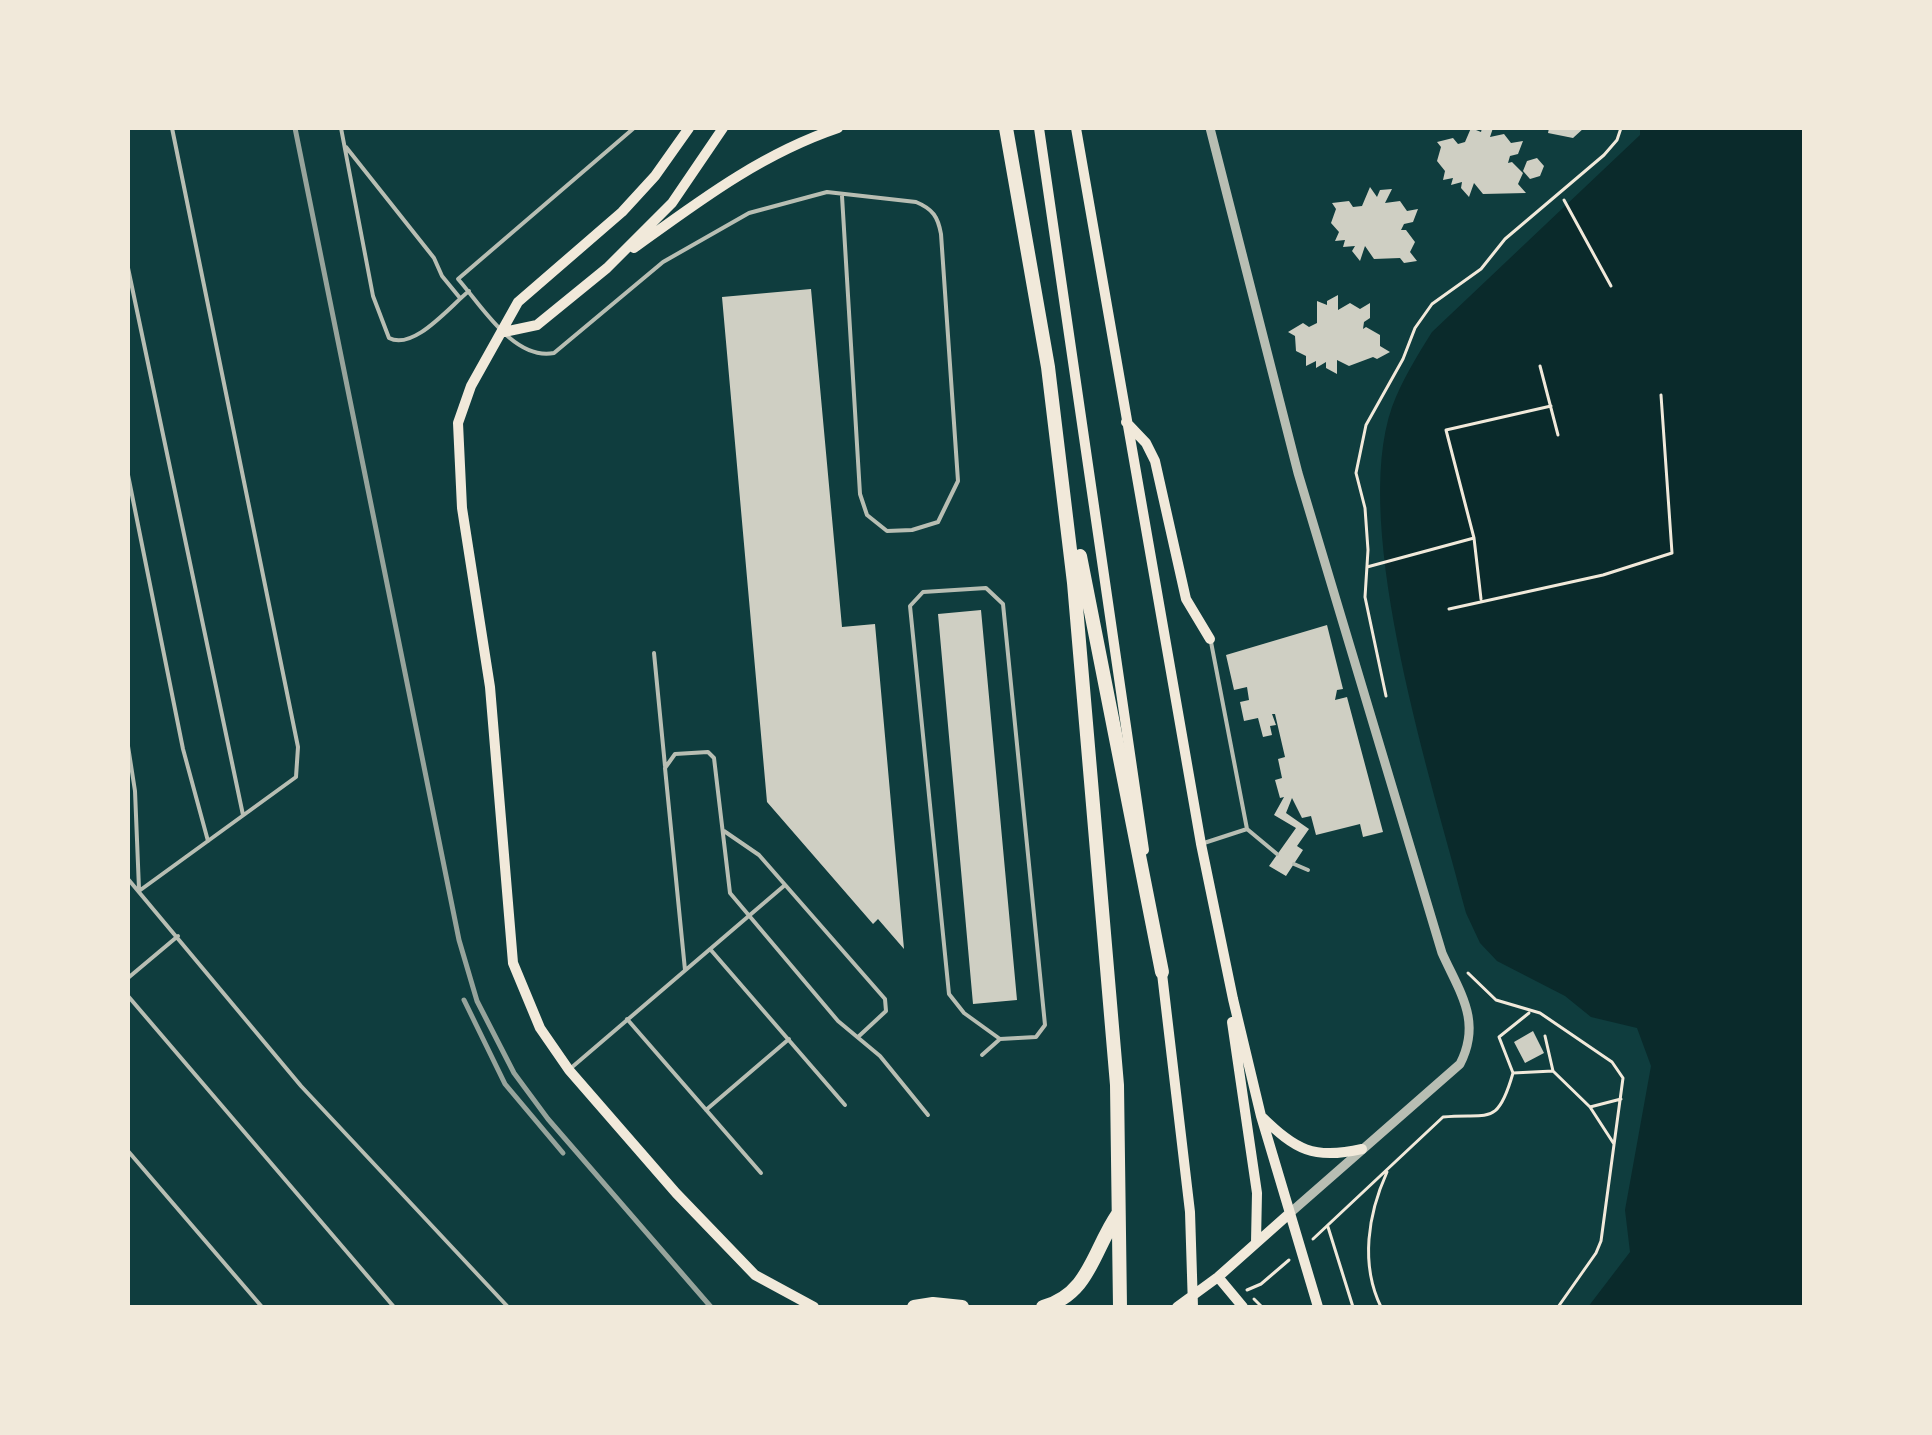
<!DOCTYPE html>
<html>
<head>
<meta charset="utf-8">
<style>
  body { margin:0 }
  #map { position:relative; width:1932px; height:1435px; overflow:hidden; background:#0f3d3e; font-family:"Alegreya Sans",sans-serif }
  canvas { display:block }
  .frame { position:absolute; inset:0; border:130px solid #f1e9da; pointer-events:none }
</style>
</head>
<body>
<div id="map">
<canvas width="1932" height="1435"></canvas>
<div class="frame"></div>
</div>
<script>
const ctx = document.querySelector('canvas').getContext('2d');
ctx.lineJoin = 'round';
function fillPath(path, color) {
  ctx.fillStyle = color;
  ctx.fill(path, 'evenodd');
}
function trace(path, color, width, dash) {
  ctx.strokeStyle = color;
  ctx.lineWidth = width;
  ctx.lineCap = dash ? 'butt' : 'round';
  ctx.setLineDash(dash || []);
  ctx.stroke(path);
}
fillPath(new Path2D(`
  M1640,128H1804V1307H1588L1630,1252L1625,1210L1651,1066L1637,1028L1591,1017L1565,996L1497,961L1480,943L1466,913C1434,787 1349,529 1392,407C1402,380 1417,356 1432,332L1640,135Z`), '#0a2a2b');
fillPath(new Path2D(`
  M1471,128L1481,132L1482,128H1493L1490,137L1504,134L1511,143L1523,141L1518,154L1510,156L1508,163L1512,162L1523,173L1518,184L1526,193L1483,194L1474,183L1469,197L1461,188L1462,182L1451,185L1453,178L1443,180L1445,171L1437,161L1441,147L1437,142L1453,138L1458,144L1465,142Z
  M1549,128H1584L1573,138L1548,133Z
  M1537,158L1544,166L1540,176L1530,179L1523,171L1527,161Z
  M1370,187L1377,197L1380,190L1392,189L1385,203L1400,201L1407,211L1418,209L1413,222L1404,224L1401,230H1406L1415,242L1410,252L1417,261L1404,263L1400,258L1374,259L1365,246L1360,261L1352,251L1355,246L1343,247L1345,240L1335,241L1339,232L1331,223L1336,209L1332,203L1349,201L1353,207L1362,206Z
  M811,289L842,627L875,624L904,949L878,919L873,924L767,802L722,297Z
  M1338,295V310L1350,303L1360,309L1370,303V318L1364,322L1363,329L1366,327L1380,335V346L1390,352L1377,359L1373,357L1349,366L1337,360V374L1326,368V362L1316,368V361L1306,366V356L1296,351L1295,336L1288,332L1303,323L1309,327L1317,323V301L1327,305V301Z
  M981,610L1017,1000L973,1004L938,614Z
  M1327,625L1343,689L1337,690L1335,700L1347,697L1383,832L1363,837L1360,824L1316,835L1311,816L1302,818L1292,798L1286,813L1309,829L1297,846L1303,850L1286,876L1269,866L1296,828L1274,815L1284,797L1280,798L1275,780L1282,778L1278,759L1285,757L1275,714H1272L1276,725L1270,726L1272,735L1263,737L1258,718L1244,721L1240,702L1249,700L1247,687L1234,690L1226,655Z
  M1533,1031L1544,1053L1525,1063L1514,1042Z`), '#cfcfc3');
trace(new Path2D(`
  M1564,200L1611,286
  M1540,366L1558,435
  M1367,567L1474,538
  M1481,599L1474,538L1446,430L1551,406
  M1449,609L1603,575L1672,553L1661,395
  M1386,696L1365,597L1368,550L1365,508L1356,473L1366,425L1403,359L1415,328L1432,304L1481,269L1505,239L1604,155L1617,140L1621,128
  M1468,973L1496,1000L1540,1013L1612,1062L1623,1078L1601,1241L1596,1253L1558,1307
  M1545,1036L1553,1071
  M1513,1073L1553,1071L1590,1107L1614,1144
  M1590,1107L1621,1099
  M1328,1227L1353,1307
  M1313,1239L1443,1117C1488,1112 1497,1129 1513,1073L1499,1037L1529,1013
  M1247,1290L1261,1284L1289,1260
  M1254,1299L1262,1307
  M1381,1307C1360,1264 1368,1214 1387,1172`), '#f1e9da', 3);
trace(new Path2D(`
  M341,128L373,296L389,338C414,351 450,306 469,291
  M634,128L458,279C481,305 514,361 554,353L663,262L749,213L827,192L916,202C933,209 938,217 941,234L958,481L938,522L912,530L887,531L867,515L860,494L842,196
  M346,147L434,258L442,276L460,298
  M128,268L243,815
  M128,475L183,749L208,841
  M1211,642L1247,829L1277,854
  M654,653L665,766
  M128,746L135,791L139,889
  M724,831L759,855L885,999L886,1011L858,1037
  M1204,843L1247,829
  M1294,864L1308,870
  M128,879L301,1086L508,1307
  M139,891L296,777L298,747L172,128
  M710,949L845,1105
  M685,970L665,768L675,754L708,752L714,758L730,893L838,1021L880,1056L928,1115
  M128,978L178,936
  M128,996L394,1307
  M627,1019L761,1173
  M982,1055L1000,1039L1036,1037L1045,1025L1003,604L986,588L923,592L910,606L949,994L964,1013L1000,1039
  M571,1068L785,885
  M706,1110L789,1039
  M128,1151L262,1307`), '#b8beb3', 4);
trace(new Path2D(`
  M1210,128L1298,473L1442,953C1460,993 1482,1021 1460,1064L1290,1213`), '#b8beb3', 9);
trace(new Path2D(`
  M689,128L655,176L622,212L518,302L471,386L458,423L462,508L490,687L513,963L540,1028L569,1070L676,1193L755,1275L814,1307
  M1039,128L1144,850
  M1076,128L1201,844L1233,999L1261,1116L1318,1307
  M634,248C699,201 761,154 838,128
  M504,332L537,325L607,268L672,203L723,128
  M1126,422L1146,443L1155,461L1186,599L1210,639
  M1161,965L1190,1212L1193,1307
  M1232,1022L1257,1193L1256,1242
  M1261,1116C1296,1150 1313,1160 1362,1149
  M1218,1277L1243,1307
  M1177,1307L1218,1277L1290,1213`), '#f1e9da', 10);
trace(new Path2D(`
  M1006,128L1048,367L1074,583L1117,1085L1120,1307
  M1080,556L1162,972
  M914,1307L933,1304L962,1307
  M1043,1307C1090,1294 1093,1250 1118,1214`), '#f1e9da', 14);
trace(new Path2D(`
  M295,128L459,940L477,1001L514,1073L548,1119L711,1307
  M464,1000L505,1084L563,1153`), '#97a49c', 5);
</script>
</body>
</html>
